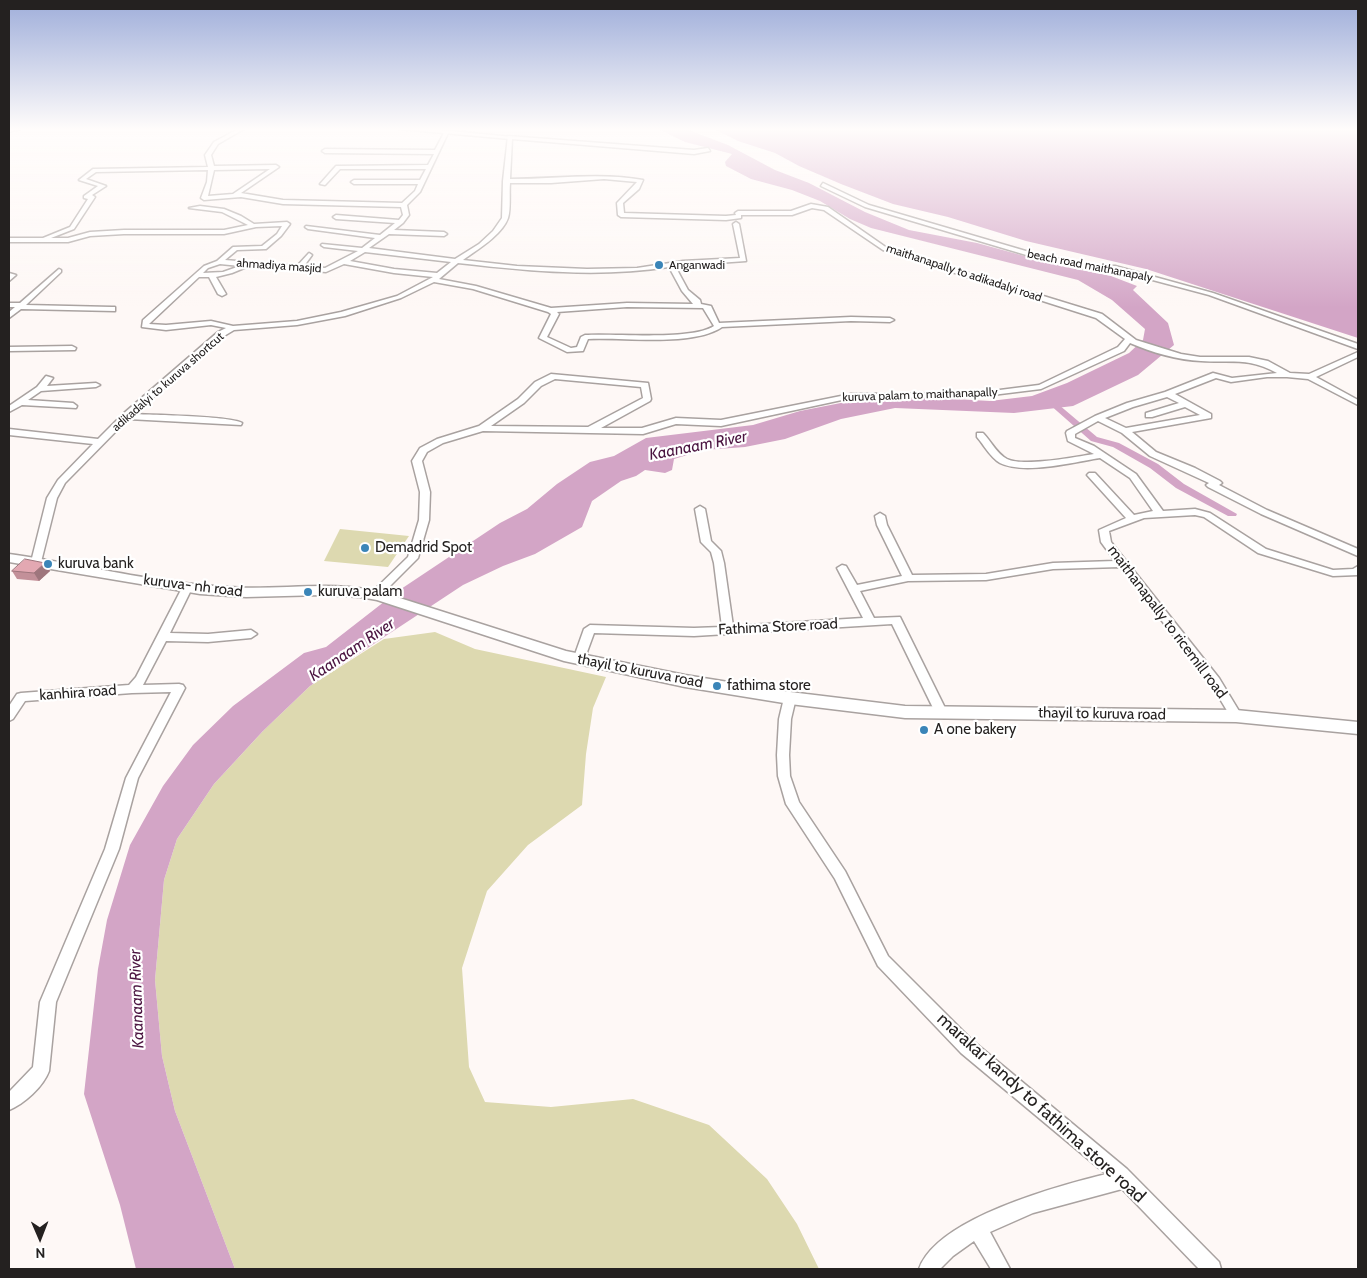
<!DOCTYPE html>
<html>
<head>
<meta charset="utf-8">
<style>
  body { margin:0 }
  #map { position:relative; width:1367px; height:1278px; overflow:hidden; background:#fef8f6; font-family:Cabin,sans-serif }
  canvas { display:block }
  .frame { position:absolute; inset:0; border:10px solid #242120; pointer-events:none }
  .north { position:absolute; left:15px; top:1213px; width:50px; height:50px; -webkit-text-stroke:4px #fff; paint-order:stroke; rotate:179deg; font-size:14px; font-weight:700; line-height:20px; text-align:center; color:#242120 }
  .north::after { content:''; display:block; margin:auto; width:18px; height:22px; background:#242120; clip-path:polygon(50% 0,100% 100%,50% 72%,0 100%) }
</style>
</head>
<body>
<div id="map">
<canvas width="1367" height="1278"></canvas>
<div class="frame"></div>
<div class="north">N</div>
</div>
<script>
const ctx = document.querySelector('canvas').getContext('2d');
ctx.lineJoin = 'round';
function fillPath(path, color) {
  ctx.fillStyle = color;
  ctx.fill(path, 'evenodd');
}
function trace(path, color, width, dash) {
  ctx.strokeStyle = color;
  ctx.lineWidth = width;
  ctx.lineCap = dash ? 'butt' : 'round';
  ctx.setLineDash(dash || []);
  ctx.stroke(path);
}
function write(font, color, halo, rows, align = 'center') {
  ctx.font = font + ' Cabin,sans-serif';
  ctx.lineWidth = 4.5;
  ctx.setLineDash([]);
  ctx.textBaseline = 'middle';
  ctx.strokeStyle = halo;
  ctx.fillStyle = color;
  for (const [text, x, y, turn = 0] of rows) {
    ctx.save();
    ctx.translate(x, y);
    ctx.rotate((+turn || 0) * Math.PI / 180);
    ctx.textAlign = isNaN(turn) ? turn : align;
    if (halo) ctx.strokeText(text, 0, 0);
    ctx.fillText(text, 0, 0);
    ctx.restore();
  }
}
fillPath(new Path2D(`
  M340,529L409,536L388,567L324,561Z
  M435,632L475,649L606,677L593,708L586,754L582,805L528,845L487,891L462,968L469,1067L485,1102L551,1107L633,1099L709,1125L767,1179L797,1224L819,1269H235L175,1111L162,1056L155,980L164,880L177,839L214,784L264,730L310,686L384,639Z`), '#ddd9b0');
fillPath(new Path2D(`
  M658,129H686L728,145L775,170L809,183L865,212L909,230L977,243L1061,266L1111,276L1137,286L1133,290L1168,323L1174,345L1138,375L1073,406L1014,413L895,408L841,419L785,439L745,447L704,450L674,459L672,470L665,473L645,470L636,476L621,481L592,501L582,527L535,554L503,566L463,585L310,686L263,731L214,784L177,839L164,880L155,980L162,1056L175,1111L235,1269H136L120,1205L84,1094L98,969L107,920L130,845L163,786L193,745L233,706L304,653L326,647L398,591L500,523L527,509L557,484L590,462L614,456L646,438L753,425L800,411L851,401L936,398L990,401L1032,396L1067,383L1129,353L1143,340L1145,329L1112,300L1078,280L871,228L850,219L820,201L792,190L751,179L726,166L725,162L732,154L685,142Z
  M714,129H1358V338L1146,269L1026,241L948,217L893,204L841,184L799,166L775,153L738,141Z`), '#d3a5c6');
fillPath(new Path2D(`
  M1052,399L1097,437L1119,443L1158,464L1184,484L1237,514L1236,516H1228L1176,488L1150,468L1113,447L1091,441L1049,404V400Z`), '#d3a5c6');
const street = new Path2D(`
  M238,129H244L218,144L211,155L214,166L276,165L279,167L241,193L283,200L402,203L415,191L418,184H354L351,182L354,180H420L426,169H340L325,185L320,184L336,166L428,165L434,154L325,153L322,151L325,149L435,150L445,131H449L420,192L407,205L409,215L403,223L394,230L444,232L447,234L444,236L389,234L369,248L455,259L479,244L493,231L502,218L503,181L508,136L694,150L708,148L710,151L694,154L512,139L510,179C554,179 599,172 643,180L639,189L623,203L624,213L726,216L736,215L735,213L738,211H791L811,204L828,207L887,248L1102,314L1136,340L1181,354L1200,357H1249L1268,361L1290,373L1309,374L1358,352V357L1316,377L1358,400V405L1308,379L1287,377H1267L1231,382L1216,378L1175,394L1211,414V418L1132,432L1156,452L1195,468L1220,481L1222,483L1219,485L1267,510L1358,549V556L1261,514L1208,487L1206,485L1209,483L1150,456L1122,433L1098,421L1075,434V438L1094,446L1136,474L1163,511L1195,509L1210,513L1266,549L1333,570L1353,569L1358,566V575L1333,576L1258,553L1204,517L1195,515L1144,518L1109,531L1111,542L1219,678L1242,716L1240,719H1232L1211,684L1120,567L1053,569L986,580L908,581L860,591L874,618L900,617L947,712L945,715H937L935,712L892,624L694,636L594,633L583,663L579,664L573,660L584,629L590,625L694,628L722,627L714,563L711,552L701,542L695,509L700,506L705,509L711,541L721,551L724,563L733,626L863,618L837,568L842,565L846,566L857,585L902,576L877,525L875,516L880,513L885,516L887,525L912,575L986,574L1053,563L1115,561L1101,542L1099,530L1126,518L1087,475L1089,473H1095L1134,515L1153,511L1130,478L1100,458C1074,462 1024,475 1000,463C990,457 984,445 977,437V433H983C991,441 997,454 1007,459C1024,467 1074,457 1094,454L1068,441L1066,433L1067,431L1095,416L1127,403L1165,392L1213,373L1232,378L1277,373C1248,357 1232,363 1201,361C1178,360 1151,352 1130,343L1124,351L1041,389L976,397L851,398L721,426L676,424L643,434L483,431L443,443L427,452L422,461L430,492L429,520L418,558L379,597H371L370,595L371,593L408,557L419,520L420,492L412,461L420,448L437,439L479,426L518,399L535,382L551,374L648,383L651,399L650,401L601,428H642L676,418L721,420L851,394L976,393L1039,385L1118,347L1125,339L1096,318L883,250L824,210L812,208L792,215H741V218L726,220L621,217L618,215L617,203L637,182L604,179L551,183H510C509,193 511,208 508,218C502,235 477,250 463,260L517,266L587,269L637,268L683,261L740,258L733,224L736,222L739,224L746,261L675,266L688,290L700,300L701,304L711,306L719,323L851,317L890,318L894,320L890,322L851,321L722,327C693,347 624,337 588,339L583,351L567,352L539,338L551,314L548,312L473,289L434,282L401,298L345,316L297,325L234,330L224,336L134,414C151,415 233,416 242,423L241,425L128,419L65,483L57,498L41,562L36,565L32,564L31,562L47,498L58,480L93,444L9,435V429L98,439L123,414L218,332L226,328L211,325L166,330L142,327L143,320L204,266L217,261L233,247L262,246L277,234L282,226L256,227L224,234H124L90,236L68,242H9V238H43L70,227L88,199L84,198V196L98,186L79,180L93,169L208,167L205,155L214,142ZM270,169L233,194L208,196L214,170ZM208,170L207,182L201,198L204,200L241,197L283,204L401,207L403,215L399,220L336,215L333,217L336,219L395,223L380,235L306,226L305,227L308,229L375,238L362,248L322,244L321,245L324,247L358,251L325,268L304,266L312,255L309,253L297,266L225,260L237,250L266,249L281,236L290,224L287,222L254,224L241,216L224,209L200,206L189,208L222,212L248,225L224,230H124L90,232L68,238H51L74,229L95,197L92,195L106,186L86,179L96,172ZM365,252L451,262L437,273L394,269L350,261ZM458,263C528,271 599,278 669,267L682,291L693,304L627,303L551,308L476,286L439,279ZM220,264L240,266L223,272L203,273L208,268ZM344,264L394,273L433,277L397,296L341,312L297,321L233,326L211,321L166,325L149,324L199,277H209L218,294L222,296L226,294L216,277L232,273L249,266L326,272ZM627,307L703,308L714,326C690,341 616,333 585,335L581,337L577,347L571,348L547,337L559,314L557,312ZM555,379L641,387L643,398L588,427L491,426L524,403L541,386ZM1167,397L1179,403L1146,413V417H1152L1185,407L1200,415L1126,428L1105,418L1133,407Z
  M823,183L869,205L1036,254L1091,266H1115L1213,293L1358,344V349L1209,295L1115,270H1091L1033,257L865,207L821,186Z
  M59,269L61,270V272L26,305L112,307H115V311L21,309L9,318V312L15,307H9V303H20Z
  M9,273L16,275L9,281Z
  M72,346L76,348L75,350L9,351V347Z
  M46,376L53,378L47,386L96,383L100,385L96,387L41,391L28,400L73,403L77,406L76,408L22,405L9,412V406L37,387Z
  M187,585L192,588L170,633L208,634L251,630L257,634L251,638L208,642L166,641L143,685L179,684L183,685L185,688L138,778L119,849L56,1002L49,1071C43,1087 24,1104 9,1110V1092L33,1067L40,1002L105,849L126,778L171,692L132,693L25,701L13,719L9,721V706L17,694L21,693L129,685L136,677L182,588Z
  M790,694L794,695L796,698L791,719L789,755L790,776L799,802L845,871L888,956L973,1041L1127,1169L1219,1262L1221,1269H1199L1122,1189L1033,1213L990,1232L1010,1269H991L974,1241L953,1256L940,1269H919C937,1218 1058,1186 1106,1174L961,1053L878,966L835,879L786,804L778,776L777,755L779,719L784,698L786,695Z`);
const secondary = new Path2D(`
  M9,129H20L9,132Z
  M399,129H430L513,137L510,139Z
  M9,554C82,564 154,583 228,587C280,591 333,579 384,593L566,651L685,675L790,692L905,706L1236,710L1358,722V734L1236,722L905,718L790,704L685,687L564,661L377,600L360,597L323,595L246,597L200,594L9,562Z`);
trace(street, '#a9a2a0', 3);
trace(secondary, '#a9a2a0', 3);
fillPath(street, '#fff');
fillPath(secondary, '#fff');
fillPath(new Path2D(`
  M45,563L50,571L39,581L17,579L12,571Z`), '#c39099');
fillPath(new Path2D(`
  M45,563L50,571L39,581L34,573Z`), '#9f767d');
const building = new Path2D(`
  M25,559L45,563L34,573L12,571Z`);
fillPath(building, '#e3a8b2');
trace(building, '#9f767d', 1);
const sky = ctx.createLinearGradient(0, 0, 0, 308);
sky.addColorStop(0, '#9faeda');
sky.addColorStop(0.42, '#fffcfb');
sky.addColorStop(1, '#fffcfb00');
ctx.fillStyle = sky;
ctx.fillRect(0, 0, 1367, 308);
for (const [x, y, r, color] of [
  [659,265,5,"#3a85b8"],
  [365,548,5,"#3a85b8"],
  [48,564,5,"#3a85b8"],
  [308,592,5,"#3a85b8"],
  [717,686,5,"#3a85b8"],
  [924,730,5,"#3a85b8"]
]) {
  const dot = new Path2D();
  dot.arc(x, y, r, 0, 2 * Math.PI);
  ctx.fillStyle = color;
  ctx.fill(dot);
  trace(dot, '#fff', 2);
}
write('12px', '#242120', '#fff', [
  ["Anganwadi",669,265]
], 'left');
write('12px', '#242120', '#fff', [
  ["ahmadiya masjid",279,266,4],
  ["beach road maithanapaly",1090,266,11],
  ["maithanapally to adikadalyi road",964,273,18],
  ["adikadalyi to kuruva shortcut",168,382,-41],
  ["kuruva palam to maithanapally",920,395,-2]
]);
write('15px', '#242120', '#fff', [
  ["Demadrid Spot",375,548],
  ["kuruva bank",58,564],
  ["kuruva palam",318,592],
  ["fathima store",727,686],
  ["A one bakery",934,730]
], 'left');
write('15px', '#242120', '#fff', [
  ["kuruva- nh road",193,586,7],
  ["maithanapally to ricemill road",1167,622,53],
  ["Fathima Store road",778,627,-3],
  ["thayil to kuruva road",640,671,11],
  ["kanhira road",78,693,-4],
  ["thayil to kuruva road",1102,714,1]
]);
write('italic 16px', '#4b1541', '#fff', [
  ["Kaanaam River",698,446,-11],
  ["Kaanaam River",352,650,-34],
  ["Kaanaam River",137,999,-92]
]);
write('18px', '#242120', '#fff', [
  ["marakar kandy to fathima store road",1041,1108,42]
]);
</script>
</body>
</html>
